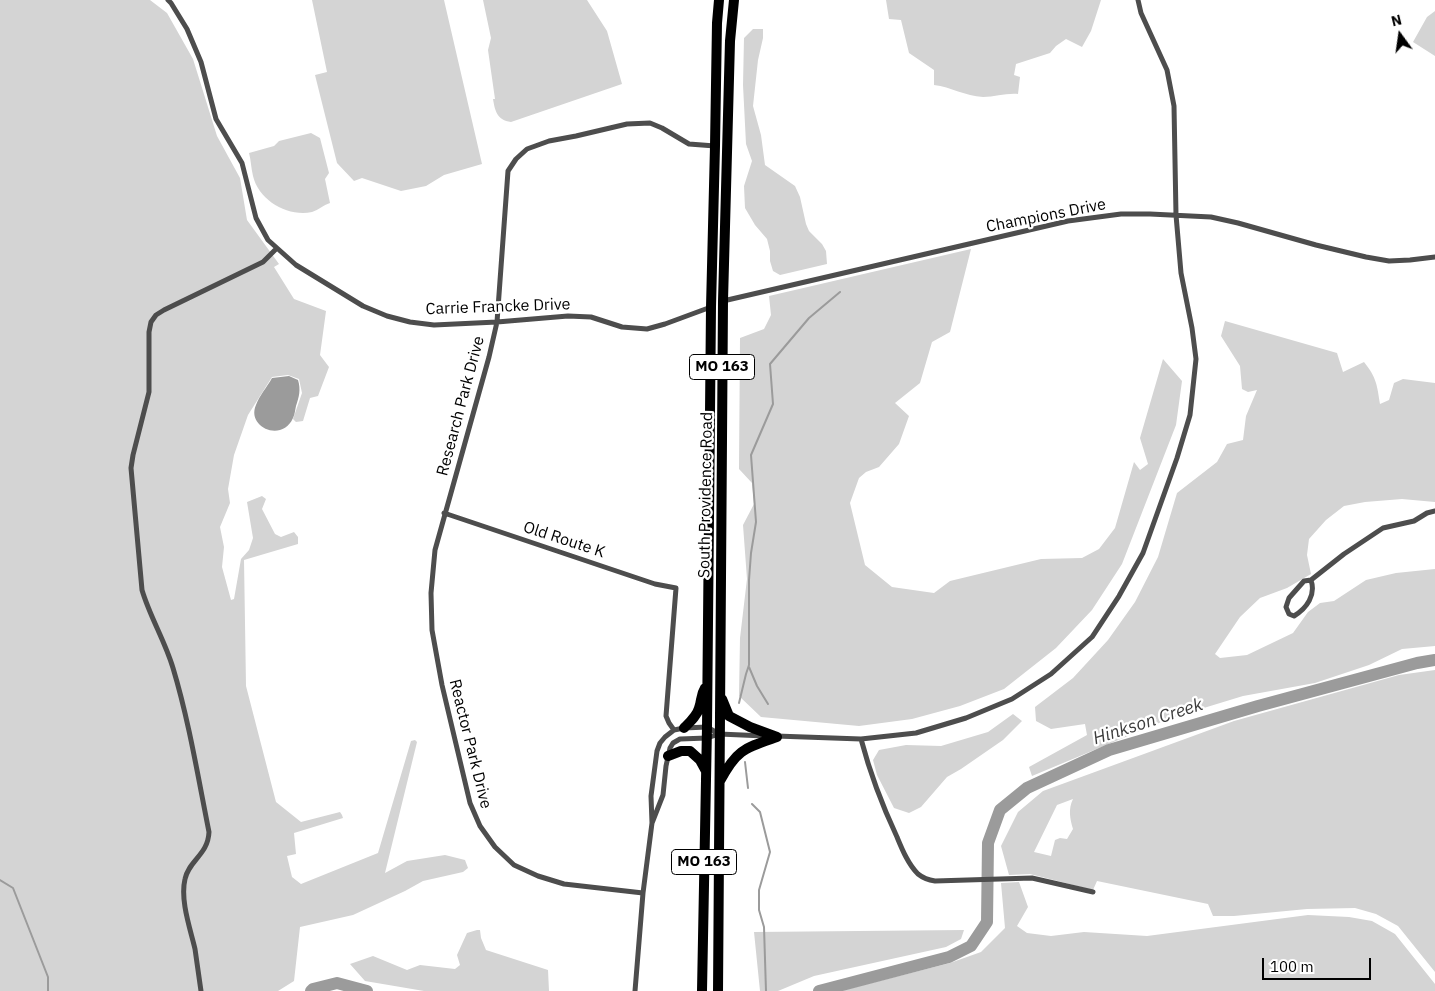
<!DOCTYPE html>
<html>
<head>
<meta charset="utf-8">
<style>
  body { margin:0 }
  #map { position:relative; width:1435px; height:991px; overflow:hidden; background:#fff; font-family:"IBM Plex Sans",sans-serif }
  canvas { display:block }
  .north { position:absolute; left:1375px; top:10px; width:50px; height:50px; -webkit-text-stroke:4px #fff; paint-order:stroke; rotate:346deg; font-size:14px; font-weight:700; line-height:20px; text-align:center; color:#000 }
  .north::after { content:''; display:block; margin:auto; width:18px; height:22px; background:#000; clip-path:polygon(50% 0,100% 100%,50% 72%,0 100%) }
  .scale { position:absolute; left:1262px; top:958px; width:109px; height:22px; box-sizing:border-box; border:2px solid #000; border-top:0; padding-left:6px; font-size:15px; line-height:18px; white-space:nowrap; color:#000; -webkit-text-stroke:4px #fff; paint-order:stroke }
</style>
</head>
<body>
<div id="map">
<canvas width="1435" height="991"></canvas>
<div class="north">N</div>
<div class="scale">100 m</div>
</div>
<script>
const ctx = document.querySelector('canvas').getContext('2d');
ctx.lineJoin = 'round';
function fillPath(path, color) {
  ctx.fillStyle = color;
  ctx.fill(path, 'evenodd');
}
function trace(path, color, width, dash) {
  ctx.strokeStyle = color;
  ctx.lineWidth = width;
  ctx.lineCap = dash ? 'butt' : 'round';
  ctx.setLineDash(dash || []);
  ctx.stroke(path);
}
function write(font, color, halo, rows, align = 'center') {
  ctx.font = font + ' "IBM Plex Sans",sans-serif';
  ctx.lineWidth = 4.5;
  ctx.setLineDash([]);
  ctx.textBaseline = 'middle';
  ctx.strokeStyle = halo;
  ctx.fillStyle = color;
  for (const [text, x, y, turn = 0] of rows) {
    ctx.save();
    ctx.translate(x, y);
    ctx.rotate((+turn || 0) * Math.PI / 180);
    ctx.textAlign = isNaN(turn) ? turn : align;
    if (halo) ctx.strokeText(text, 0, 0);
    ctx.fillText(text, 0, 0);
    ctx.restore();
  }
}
fillPath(new Path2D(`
  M0,0H150L167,13L193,59L217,136L240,178L247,220L279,264L274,267L294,299L326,311L320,355L329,367L318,396L310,398L303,421L296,422L293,419L302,393L299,379L288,375L272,377L248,415L234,455L228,489L230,503L220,527L224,547L222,567L231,600L234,599L241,559L249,550L253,538L247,502L262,496L266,499L262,509L275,534L281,537L294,532L298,537V544L244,560L246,686L276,802L301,822L340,812L342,815L343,818L294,833L296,854L287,856L292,877L301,884L378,853L411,741L415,740L417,742L385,873L407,861L445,855L465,860L468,868L463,872L423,881L405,891L353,915L300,927L294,981L278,991H0Z
  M312,0H444L482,164L444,175L426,186L401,191L362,178L354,181L337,163L315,75L327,72Z
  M483,0H587L607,31L622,84L511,122C497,120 495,111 493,99H495L488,50L491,38Z
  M886,0H1101L1091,31L1082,47L1066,39L1056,46L1050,53L1016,64L1014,75L1020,77L1018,94C1006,93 995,97 983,97C965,96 951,87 934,85V70L909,53L901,20L889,19Z
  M1435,11V56L1413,42L1427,17Z
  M753,29H763V38L758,60L753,106L761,135L765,165L795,186L800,197L806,224L809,231L822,244L826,251L827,264L780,275L773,271L770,261V251L767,239L755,225L745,208L744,186L752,161L746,144L743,85L744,38Z
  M311,133L320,138L329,173L325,179L330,203C323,205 319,210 312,212C288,217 259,201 253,176C251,168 251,160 249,153L274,146L279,141Z
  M971,249L950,332L932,342L920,383L895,403L909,416L899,444L879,467L866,472L859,478L850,503L865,565L892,587L934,593L950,581L1041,559L1082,558L1099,549L1115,528L1134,462L1140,470L1148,464L1140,438L1163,359L1182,381L1176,425L1122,564L1092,610L1056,648L1004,689L960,706L912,719L859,726L761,717L739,696L740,638L747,579L743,525L754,504L752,483L739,469L740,338L764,329L771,315L769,296Z
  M1225,321L1337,353L1343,372L1364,362C1377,378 1377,386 1380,404L1389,400L1394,383L1403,379L1435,383V502L1402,499L1365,502L1344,506L1326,520L1309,539L1307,555L1311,574L1287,588L1260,598L1240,617L1215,654L1220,658L1247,655L1293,633L1308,612L1320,603L1334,601L1366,580L1396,573L1435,569V646L1402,649L1369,665L1315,683L1243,696L1171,718L1032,776L1029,767L1087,735L1085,724L1051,729L1036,721L1035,707L1073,678L1108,640L1135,602L1158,557L1177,493L1217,462L1227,444L1243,440L1246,416L1257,390L1248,392L1242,389L1240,366L1221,336Z
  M1435,670V972L1398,926L1376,914L1355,908L1307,909L1234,916H1213L1208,904L1097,881L1093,890L1030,874L1009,875L1001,846L1018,812L1043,791L1234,721L1399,675ZM1073,799C1068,809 1070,819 1073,829L1067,839L1060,838L1055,840L1051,856L1034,852L1057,805Z
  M1013,714L1022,721L1003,740L961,769L947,777L921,807L909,813L894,808L877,775L873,760L879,750L906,745L941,746L988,732Z
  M1019,882L1028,907L1017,926L1027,933L1051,936L1084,932L1147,936L1308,915L1349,917L1372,921L1395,934L1435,984V991H840L950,963L981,952L1005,928L1001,883Z
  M477,930H480L481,938L486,950L548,970L549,991H424L365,981L350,964L373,956L407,970L420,965L455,969L460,965L457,955L467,933Z
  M964,930L961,939L946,947L814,976L778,991H760L754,932Z`), '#d4d4d4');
fillPath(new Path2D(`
  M289,376L298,380C301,390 299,397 296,406C295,410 295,414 293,418C282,443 246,427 256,405C259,396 267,387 272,378Z`), '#9b9b9b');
trace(new Path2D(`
  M749,667L757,686L768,704
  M739,703L746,674L749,665V580L751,553L756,522L751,455L773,404L770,364L809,318L840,292
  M745,762L748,788
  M752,804L760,812L770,852L759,890V910L764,927L766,991
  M0,880L13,888L48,977V991`), '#9b9b9b', 2);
trace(new Path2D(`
  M311,991L313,989L337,983L367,991
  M819,991L949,957L971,946L987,922L988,843L1000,810L1027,788L1109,750L1258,706L1417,663L1435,660`), '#9b9b9b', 12);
trace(new Path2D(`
  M168,0L171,3L187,29L201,62L216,119L242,163L256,218L268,240L296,265L363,306L387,316L410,322L434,325L497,322L568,316L591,317L622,327L647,329L665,324L711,307
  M723,301L1068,221L1121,214H1150L1211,217L1238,223L1316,245L1366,257L1389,261L1410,260L1435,257
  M444,513L655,584L676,588L666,716L669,723L674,730
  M1311,580C1316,595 1307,608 1294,616L1289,614L1286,607L1289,598L1304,581L1311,580L1344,554L1383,528L1414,521L1427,513L1435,511
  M776,736L861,739L916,733L966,718L1012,699L1051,674L1092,637L1119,596L1143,553L1177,458L1190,415L1196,359L1192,328L1181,273L1176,215L1174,106L1167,70L1141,13L1138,0
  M861,739C870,773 882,805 897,837C902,849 908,864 918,874C923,878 928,880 935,881L1032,878L1093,892
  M652,823L663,795L666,766L670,748L673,743L680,739L707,738L719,734L765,736
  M643,893L564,884L538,876L514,865L495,847L480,826L470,803L442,685L432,630L431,593L435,550L489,357L497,322L508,171L516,159L527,149L549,141L576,136L627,124L650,123L662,128L689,144L715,146
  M201,991C199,977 197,963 195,949C190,928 180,900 185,879C189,860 208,855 209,832C198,777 189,721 173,668C165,641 150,617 142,590L131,468L133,455L149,392V332L151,322L156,315L164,310L263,262L276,249
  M635,991L643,893L652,823L651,796L657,751L660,743L665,737L674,730L684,728L707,727L719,734`), '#4d4d4d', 5);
trace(new Path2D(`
  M722,699L729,716L750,727L777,737
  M684,728C690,722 697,716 699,708C702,700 700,696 705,688
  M668,756L681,751H690L700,760L706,771
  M720,781C737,749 745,748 777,737
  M702,991L707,727L711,307L715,146L717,23L719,0
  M718,991L723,301L730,41L734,0`), '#000', 10);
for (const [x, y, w] of [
  [722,367,65],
  [704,862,65]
]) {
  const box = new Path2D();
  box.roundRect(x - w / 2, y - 12.5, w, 25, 4);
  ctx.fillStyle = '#fff';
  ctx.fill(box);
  trace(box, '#000', 1);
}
write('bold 15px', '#000', null, [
  ["MO 163",722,367],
  ["MO 163",704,862]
]);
write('16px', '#000', '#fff', [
  ["Champions Drive",1046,216,-11],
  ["Carrie Francke Drive",498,307,-2],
  ["Research Park Drive",461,406,-75],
  ["South Providence Road",706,495,-89],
  ["Old Route K",564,540,18],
  ["Reactor Park Drive",470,744,76]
]);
write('italic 18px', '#3c3c3c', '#fff', [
  ["Hinkson Creek",1148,722,-18]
]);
</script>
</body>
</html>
